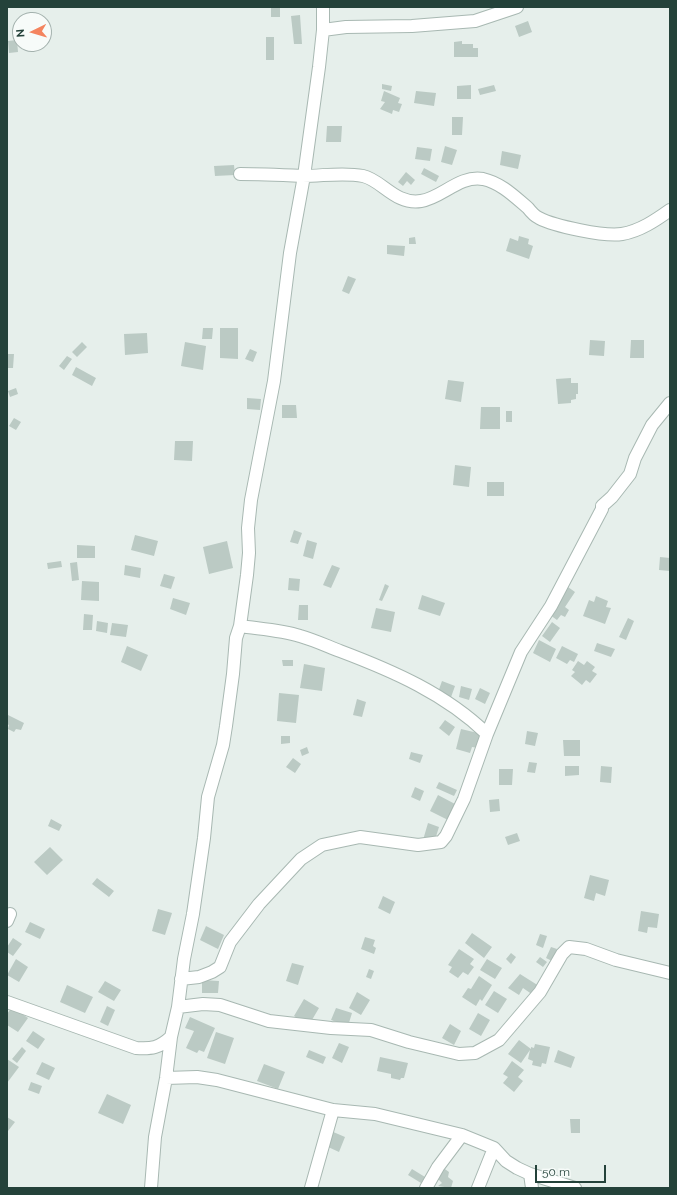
<!DOCTYPE html>
<html>
<head>
<meta charset="utf-8">
<style>
  body { margin:0 }
  #map { position:relative; width:677px; height:1195px; overflow:hidden; background:#e6efeb; font-family:Raleway,sans-serif }
  canvas { display:block }
  .frame { position:absolute; inset:0; border:8px solid #24423a; pointer-events:none }
  .north { position:absolute; left:12px; top:12px; width:40px; height:40px; box-sizing:border-box; background:#f7fbf9; border:1px solid #a3b1ad; border-radius:50%; rotate:265deg; font-size:11px; font-weight:700; line-height:16px; text-align:center; color:#24423a }
  .north::after { content:''; display:block; margin:auto; width:14px; height:18px; background:#f4845f; clip-path:polygon(50% 0,100% 100%,50% 72%,0 100%) }
  .scale { position:absolute; left:535px; top:1165px; width:71px; height:18px; box-sizing:border-box; border:2px solid #24423a; border-top:0; padding-left:5px; font-size:12px; line-height:14px; white-space:nowrap; color:#24423a; -webkit-text-stroke:3px #f7fbf9; paint-order:stroke }
</style>
</head>
<body>
<div id="map">
<canvas width="677" height="1195"></canvas>
<div class="frame"></div>
<div class="north">N</div>
<div class="scale">50 m</div>
</div>
<script>
const ctx = document.querySelector('canvas').getContext('2d');
ctx.lineJoin = 'round';
function fillPath(path, color) {
  ctx.fillStyle = color;
  ctx.fill(path, 'evenodd');
}
function trace(path, color, width, dash) {
  ctx.strokeStyle = color;
  ctx.lineWidth = width;
  ctx.lineCap = dash ? 'butt' : 'round';
  ctx.setLineDash(dash || []);
  ctx.stroke(path);
}
fillPath(new Path2D(`
  M271,7H280V17H271Z
  M300,15L302,44H294L291,16Z
  M528,21L532,32L519,37L515,26Z
  M266,37H274V60H266Z
  M17,40L18,52L9,53L8,41Z
  M462,41V44H473V48H478V57H454V42Z
  M382,84L392,86L391,91L382,89Z
  M471,85V99H457V86Z
  M494,85L496,91L480,95L478,89Z
  M384,91L400,98L398,103L402,104L399,112L393,110L392,114L380,109L385,102L381,101Z
  M416,91L436,93L434,106L414,103Z
  M452,117H463L462,135H452Z
  M327,126H342L341,142H326Z
  M445,146L457,150L452,165L441,162Z
  M417,147L432,149L430,161L415,159Z
  M502,151L521,155L518,169L500,165Z
  M234,165L235,175L215,176L214,166Z
  M424,168L439,176L436,182L421,174Z
  M406,172L415,180L411,185L407,181L403,186L398,182Z
  M519,236L529,239L528,244L533,246L529,259L506,251L510,238L518,241Z
  M415,237L416,244H409V238Z
  M387,245L405,246L404,256L387,254Z
  M348,276L356,279L349,294L342,291Z
  M203,328H213L212,339H202Z
  M220,328H238V359L220,358Z
  M147,333L148,353L125,355L124,334Z
  M590,340L605,341L604,356L589,355Z
  M631,340H644V358H630Z
  M82,342L87,347L77,357L72,352Z
  M185,342L206,346L203,370L181,366Z
  M250,349L257,352L253,362L245,359Z
  M7,354H14L13,368H7Z
  M67,356L72,359L64,370L59,366Z
  M76,367L96,378L92,386L72,375Z
  M571,378V383H578V394H576V399L571,400V403L558,404L556,379Z
  M448,380L464,382L461,402L445,399Z
  M16,388L18,394L10,397L8,391Z
  M247,398L261,399L260,410L247,409Z
  M282,405H296L297,418H282Z
  M481,407H500V429H480Z
  M506,411H512V422H506Z
  M14,418L21,422L16,430L9,426Z
  M175,441H193L192,461L174,460Z
  M455,465L471,467L469,487L453,485Z
  M487,482H504V496H487Z
  M294,530L302,533L298,544L290,542Z
  M135,535L158,541L154,556L131,550Z
  M307,540L317,543L313,559L303,556Z
  M227,541L233,568L209,574L203,547Z
  M77,545L95,546V558H77Z
  M660,557L670,558V571L659,570Z
  M61,561L62,567L48,569L47,563Z
  M77,562L79,580L72,581L70,563Z
  M125,565L141,568L140,578L124,575Z
  M332,565L340,568L331,588L323,585Z
  M164,574L175,577L171,589L160,586Z
  M289,578L300,579L299,591L288,590Z
  M82,581L99,582V601L81,600Z
  M385,584L389,586L382,601L379,600Z
  M568,587L575,592L565,607L569,610L565,617L561,615L557,620L550,615Z
  M422,595L445,603L440,616L418,609Z
  M596,596L608,601L606,607L611,608L605,624L583,616L589,600L594,602Z
  M173,598L190,603L186,615L170,609Z
  M299,605H308V620H298Z
  M376,608L395,612L391,632L371,628Z
  M84,614L93,615L92,630H83Z
  M628,618L634,621L626,640L619,637Z
  M97,621L108,623L107,633L96,631Z
  M552,622L560,628L550,642L542,636Z
  M112,623L128,625L126,637L110,635Z
  M539,640L556,649L550,662L533,653Z
  M597,643L615,649L611,657L594,651Z
  M127,646L148,655L141,671L121,662Z
  M562,646L578,654L574,662L570,660L567,664L556,658Z
  M282,660H293V666H283Z
  M578,661L584,665L587,661L595,667L592,671L597,674L590,683L586,680L582,685L571,676L575,672L572,670Z
  M304,664L325,668L322,691L300,688Z
  M442,681L455,686L450,700L437,695Z
  M461,686L472,689L469,700L459,697Z
  M480,688L490,693L485,704L475,699Z
  M279,693L299,695L296,723L277,721Z
  M357,699L366,702L362,717L353,715Z
  M8,715L24,723L21,730L16,729L14,732L8,729L9,725L7,724Z
  M445,720L455,727L449,736L439,728Z
  M461,729L482,734L478,748L472,747L470,753L456,749Z
  M527,731L538,733L535,746L525,744Z
  M281,736H290V743L281,744Z
  M563,740H580V756H564Z
  M307,747L309,753L302,756L300,750Z
  M411,752L423,755L420,763L409,759Z
  M293,758L301,764L295,773L286,767Z
  M529,762L537,763L535,773L527,772Z
  M565,766H579V775L565,776Z
  M601,766L612,767L611,783L600,782Z
  M499,769H513L512,785H499Z
  M439,782L457,790L454,796L436,788Z
  M415,787L424,791L420,801L411,797Z
  M438,795L455,804L448,820L430,811Z
  M499,799L500,811L490,812L489,800Z
  M51,819L62,825L59,831L48,826Z
  M428,823L439,827L434,843L423,840Z
  M517,833L520,841L508,845L505,837Z
  M50,847L63,860L47,875L34,862Z
  M590,875L609,880L605,896L596,893L594,901L584,898Z
  M97,878L114,891L109,897L92,884Z
  M383,896L395,902L390,914L378,908Z
  M158,909L172,913L165,935L152,931Z
  M641,911L659,914L657,928L648,927L647,933L638,931Z
  M30,922L45,929L40,939L25,932Z
  M206,926L224,935L218,949L200,940Z
  M472,933L492,947L484,958L465,943Z
  M540,934L547,936L543,948L536,945Z
  M365,937L375,940L373,946L376,948L374,954L361,949Z
  M13,938L22,944L13,956L7,952V947Z
  M551,947L557,949L552,961L546,958Z
  M459,949L474,959L470,964L474,967L468,975L463,972L458,978L449,972L452,967L448,965Z
  M511,953L516,957L511,964L506,959Z
  M540,957L547,962L543,967L536,962Z
  M16,959L28,967L19,982L7,975Z
  M487,959L502,968L495,979L480,970Z
  M292,963L304,966L298,985L286,981Z
  M369,969L374,971L371,979L366,977Z
  M520,974L539,986L533,995L523,988L519,995L508,988Z
  M479,976L492,985L482,1001L480,999L476,1006L462,997L468,988L471,989Z
  M202,980L219,981L218,993H202Z
  M105,981L121,990L114,1001L98,992Z
  M67,985L93,997L85,1013L60,1002Z
  M494,991L507,999L498,1013L485,1005Z
  M357,992L370,1000L361,1015L349,1008Z
  M304,999L319,1008L309,1025L294,1016Z
  M107,1006L115,1010L108,1026L100,1022Z
  M12,1007L28,1018L18,1032L7,1025V1014Z
  M336,1008L352,1013L348,1026L331,1020Z
  M478,1013L490,1020L481,1036L469,1029Z
  M190,1017L215,1028L204,1052L199,1050L197,1053L186,1048L194,1031L185,1028Z
  M450,1024L461,1031L454,1045L442,1038Z
  M33,1031L45,1039L38,1049L26,1041Z
  M216,1032L234,1038L225,1064L207,1058Z
  M519,1040L531,1049V1047L534,1048L535,1044L550,1047L546,1064L542,1063L541,1067L532,1065L533,1061L528,1059L530,1050L521,1063L508,1054Z
  M339,1043L349,1047L342,1063L332,1058Z
  M22,1047L26,1051L17,1063L12,1059Z
  M309,1050L326,1057L323,1064L306,1057Z
  M558,1050L575,1057L571,1068L554,1062Z
  M380,1057L408,1063L404,1078H401L400,1080L391,1078V1074L377,1071Z
  M7,1059L19,1067L7,1083Z
  M512,1061L524,1070L518,1077L523,1081L514,1092L503,1083L508,1077L503,1074Z
  M42,1062L55,1068L49,1080L36,1074Z
  M264,1064L285,1072L278,1089L257,1081Z
  M31,1082L42,1086L39,1094L28,1090Z
  M107,1094L131,1105L123,1124L98,1113Z
  M7,1117L15,1122L8,1131L7,1130Z
  M570,1119H580V1133H571Z
  M331,1131L345,1137L339,1152L326,1146Z
  M442,1167L449,1172L448,1177L453,1181L451,1188L438,1186L442,1183L438,1179Z
  M412,1169L425,1177L421,1183L408,1175Z`), '#bbcac4');
const minor = new Path2D(`
  M323,30L346,27L412,26L475,21L517,7
  M240,174C261,174 282,175 303,176C323,176 343,172 363,176C382,180 395,205 421,201C442,198 459,175 483,179C501,183 514,196 528,208C531,212 535,216 539,218C554,226 605,237 622,234C640,231 656,220 670,210
  M240,626C260,629 281,630 300,636C314,640 327,646 340,651C393,671 446,694 487,734
  M7,921L10,914
  M181,979L199,977L212,972L220,967L230,942L259,904L301,859L322,845L360,837L418,845L441,842L446,836L464,799L487,734L521,652L551,606L602,509V506L612,497L630,474L635,458L652,425L670,403
  M7,1002L136,1048C152,1049 159,1048 171,1037
  M178,1007L203,1004L220,1005L269,1021L331,1028L371,1030L409,1042L459,1054L475,1053L499,1040L540,992L562,954L569,947L586,949L616,960L670,973
  M166,1078L197,1077L217,1080L333,1110L375,1114L462,1135L494,1148L506,1161L517,1168L530,1174L575,1188
  M530,1174L532,1188
  M151,1188L155,1137L166,1078L171,1037L178,1007L184,959L193,914L204,838L208,797L223,745L226,726L233,674L236,638L240,626L247,575L249,553L248,528L251,500L274,381L290,253L304,176L319,67L323,30V7
  M311,1188L333,1110
  M426,1188L438,1167L462,1135
  M478,1188L494,1148`);
trace(minor, '#a8b8b2', 14);
trace(minor, '#fff', 12);
</script>
</body>
</html>
